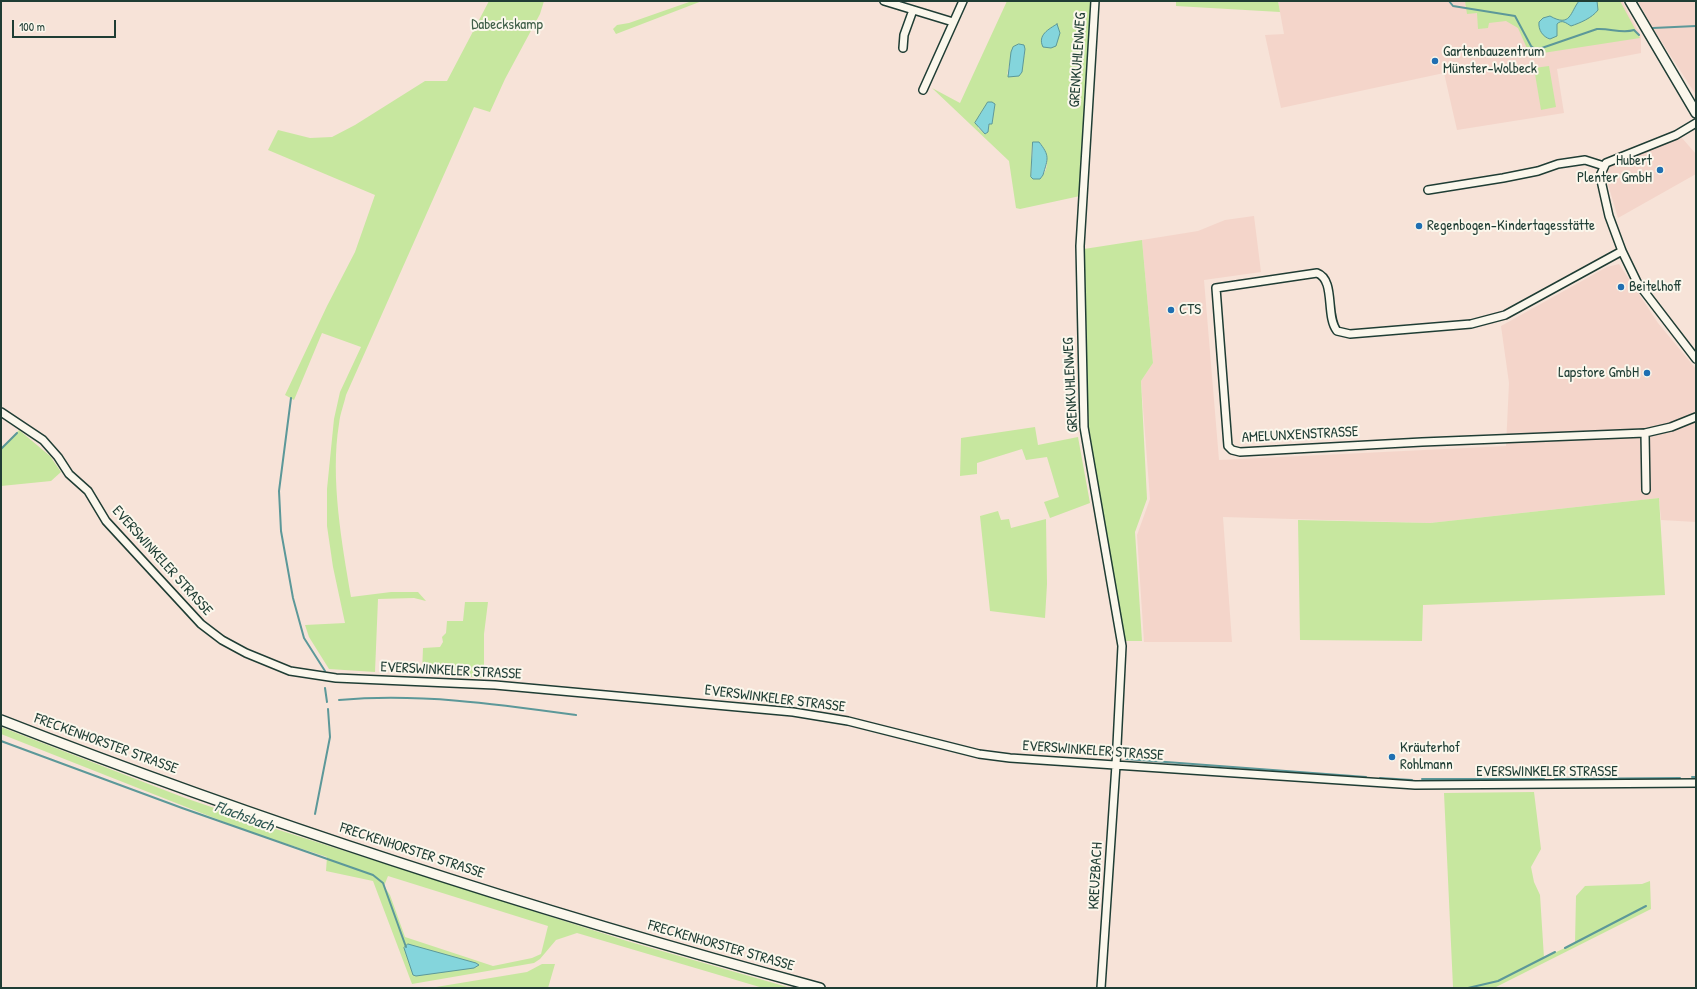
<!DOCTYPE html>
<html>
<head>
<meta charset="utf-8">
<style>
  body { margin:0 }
  #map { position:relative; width:1697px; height:989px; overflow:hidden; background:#f7e3d8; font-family:"Patrick Hand",sans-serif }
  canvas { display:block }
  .frame { position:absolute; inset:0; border:2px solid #1f3d34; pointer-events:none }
  .scale { position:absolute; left:12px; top:20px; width:104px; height:18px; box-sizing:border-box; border:2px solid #1f3d34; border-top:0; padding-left:5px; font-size:12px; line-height:14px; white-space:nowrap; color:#1f3d34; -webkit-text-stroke:3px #fbf7ec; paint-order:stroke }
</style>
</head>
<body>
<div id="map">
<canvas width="1697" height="989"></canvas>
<div class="frame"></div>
<div class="scale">100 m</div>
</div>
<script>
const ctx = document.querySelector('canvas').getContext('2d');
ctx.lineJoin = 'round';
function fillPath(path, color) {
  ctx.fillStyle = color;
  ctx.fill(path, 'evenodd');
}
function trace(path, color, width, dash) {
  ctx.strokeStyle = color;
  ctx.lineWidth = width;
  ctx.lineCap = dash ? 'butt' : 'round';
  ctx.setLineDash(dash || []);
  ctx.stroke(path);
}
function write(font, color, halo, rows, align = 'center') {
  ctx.font = font + ' "Patrick Hand",sans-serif';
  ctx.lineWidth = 4;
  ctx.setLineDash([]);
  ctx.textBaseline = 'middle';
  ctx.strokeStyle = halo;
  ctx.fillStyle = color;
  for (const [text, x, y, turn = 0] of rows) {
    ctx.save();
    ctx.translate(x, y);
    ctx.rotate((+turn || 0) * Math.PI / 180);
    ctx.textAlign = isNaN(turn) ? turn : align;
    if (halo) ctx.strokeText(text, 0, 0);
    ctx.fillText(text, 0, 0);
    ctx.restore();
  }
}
fillPath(new Path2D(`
  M1278,1H1622L1641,36V53L1557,69L1564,113L1457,130L1444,73L1281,108L1265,35L1284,34Z
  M1638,1H1696V95L1652,27Z
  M1682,138L1696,154V174L1618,218L1607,181L1606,173L1613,163Z
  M1254,216L1261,272L1204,280L1219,460L1506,446L1509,383L1501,326L1607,267L1619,264L1658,323L1696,369V522L1661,520L1659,498L1430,523L1223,517L1232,642H1144L1137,535L1150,499L1141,381L1153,363L1142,240L1198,231L1225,220Z`), '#f4d5ca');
fillPath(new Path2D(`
  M489,1H544L540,14L505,79L490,112L474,107L346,395C344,404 340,414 339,424C330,478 342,544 351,597L391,592H418L426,601L414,598L378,599L375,672L329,669L309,637L305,625L345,623L333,567L327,526V489L334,419L340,392L361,347L322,333L294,400L285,395L327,306L355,252L375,195L268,150L278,130L310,138L332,137L355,125L425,81H447Z
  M692,1H702L616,34L613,29L617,25L629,23Z
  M1007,1H1092L1080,196L1020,209L1016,208L1009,161L932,88L960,103ZM1024,45L1025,55L1007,75L1010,61ZM995,104L992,124H989V129L985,134L978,128C980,112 980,110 995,104ZM1039,142C1048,153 1051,167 1040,179H1033L1031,177L1032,144Z
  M1176,1H1278L1280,12L1176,6Z
  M1465,1H1620L1640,38L1530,55L1518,28L1506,21L1489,23L1488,28L1478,29L1477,13L1467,14Z
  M1549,66L1556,107L1541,110L1534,68Z
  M1142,240L1153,363L1141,381L1147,499L1135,532L1142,641H1123L1089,428L1084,341V249Z
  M1035,427L1038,445L1078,437L1090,503L1050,518L1044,502L1059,497L1047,457L1026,460L1022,449L977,463V474L960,476L961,438Z
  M19,430L50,456L61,472L51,481L1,486V448Z
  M1659,498L1665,595L1423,605L1422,641L1300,640L1298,520L1430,523Z
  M998,511L1001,520L1009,519L1011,528L1046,519L1047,584L1045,618L990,611L980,516Z
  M465,602H488L484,634V678L422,673L423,648L440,647L443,642L442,637L446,633L447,621H463Z
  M1,727L185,798L279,830L627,941L791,988H763L577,933L556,940L540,959L534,963L412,984L373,881L326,871L327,857L247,831L1,734ZM388,876L548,926L541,954L532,958L493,966L405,937L390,895L384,886Z
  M1534,792L1541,849L1531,867L1534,882L1540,895L1544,958L1575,943L1576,896L1585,886L1642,884L1650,881L1651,909L1496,987L1445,988L1453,987L1444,793Z
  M542,964H555L548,988H430L527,972Z`), '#c7e79f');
const water = new Path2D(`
  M1579,1H1597L1598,10C1592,18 1580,23 1571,26C1566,23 1562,19 1557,24V36L1550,39C1543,37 1538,30 1539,22L1543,18L1550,16C1571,28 1570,12 1579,1Z
  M1057,24L1060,33L1056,46L1051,48L1043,47C1037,35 1049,29 1057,24Z
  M1019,44L1024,45L1025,49L1022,72L1019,76L1008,77L1011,52L1013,47Z
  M988,102H992L995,104L992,124H989L988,132L985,134L975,123Z
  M1033,142H1039C1050,156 1048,158 1043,175L1040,179H1033L1031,177Z
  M408,944L476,963L479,965L474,968L416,976L413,975L404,948Z`);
fillPath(water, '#84d5dc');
trace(water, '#5c9899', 1);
trace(new Path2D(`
  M1449,1L1453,6L1515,16L1531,46L1536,50L1597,29C1610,28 1622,34 1634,30L1639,35
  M1653,28L1696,26
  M291,398L279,491L281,531L293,598L304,638L325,671
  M1,449L17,433
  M325,688L327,702
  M339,700C419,693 497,704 576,715
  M1,741L182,808L373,875L383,883L406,947
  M1126,759L1366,777
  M1692,777H1696
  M1380,778L1412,780
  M1422,779H1544
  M1555,779L1680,778
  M315,814L330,737L328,709
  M1565,948L1646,906
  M1468,988L1498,981L1555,952`), '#5c9899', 2);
const street = new Path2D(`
  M884,1L953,22
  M1095,1L1080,246L1084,427L1122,646L1116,765L1101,988
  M903,48L904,35L913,10
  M923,90L963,1
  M1696,123L1676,135L1606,163L1600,176L1609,216L1622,251L1637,282L1696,359
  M1428,190L1503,178L1538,171L1558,164L1585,160L1604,166
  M1622,251L1505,315L1471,324L1350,334L1337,331C1325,316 1336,280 1317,273L1216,288L1228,446L1232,450L1240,452L1422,442L1645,433L1671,427L1696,417
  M1,412L43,440L58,457L69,474L88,491L106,521L201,624L222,640L246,653L290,671L336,678L495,685L793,712L848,721L979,754L1010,758L1415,785L1696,783
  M1645,433L1646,490`);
const secondary = new Path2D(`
  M1630,1L1696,113
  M1,720C269,825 543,913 820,988`);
trace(street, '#1f3d34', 10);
trace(secondary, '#1f3d34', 12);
trace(street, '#fbf7ec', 7);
trace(secondary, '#fbf7ec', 9);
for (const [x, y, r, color] of [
  [1435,61,4,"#1f6fb2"],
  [1660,170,4,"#1f6fb2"],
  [1419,226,4,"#1f6fb2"],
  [1621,287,4,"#1f6fb2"],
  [1171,310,4,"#1f6fb2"],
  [1647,373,4,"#1f6fb2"],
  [1392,757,4,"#1f6fb2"]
]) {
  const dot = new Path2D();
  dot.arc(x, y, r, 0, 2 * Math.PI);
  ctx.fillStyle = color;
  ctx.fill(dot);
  trace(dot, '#fbf7ec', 1.5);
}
write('15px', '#415f49', '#fbf7ec', [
  ["Dabeckskamp",507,25]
]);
write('15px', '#1f3d34', '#fbf7ec', [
  ["Gartenbauzentrum",1443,52],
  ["Münster-Wolbeck",1443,69],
  ["Hubert",1652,161,"right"],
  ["Plenter GmbH",1652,178,"right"],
  ["Regenbogen-Kindertagesstätte",1427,226],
  ["Beitelhoff",1629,287],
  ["CTS",1179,310],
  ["Lapstore GmbH",1639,373,"right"],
  ["Kräuterhof",1400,748],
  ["Rohlmann",1400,765]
], 'left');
write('15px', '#1f3d34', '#fbf7ec', [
  ["GRENKUHLENWEG",1078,60,-86],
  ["GRENKUHLENWEG",1071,385,-93],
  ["AMELUNXENSTRASSE",1300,435,-3],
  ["EVERSWINKELER STRASSE",162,561,48],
  ["EVERSWINKELER STRASSE",451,671,3],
  ["EVERSWINKELER STRASSE",775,699,7],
  ["FRECKENHORSTER STRASSE",106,744,20],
  ["EVERSWINKELER STRASSE",1093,751,4],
  ["EVERSWINKELER STRASSE",1547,772],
  ["FRECKENHORSTER STRASSE",412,851,18],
  ["KREUZBACH",1096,876,-87],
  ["FRECKENHORSTER STRASSE",721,946,16]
]);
write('italic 16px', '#335b56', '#fbf7ec', [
  ["Flachsbach",244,817,20]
]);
</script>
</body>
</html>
